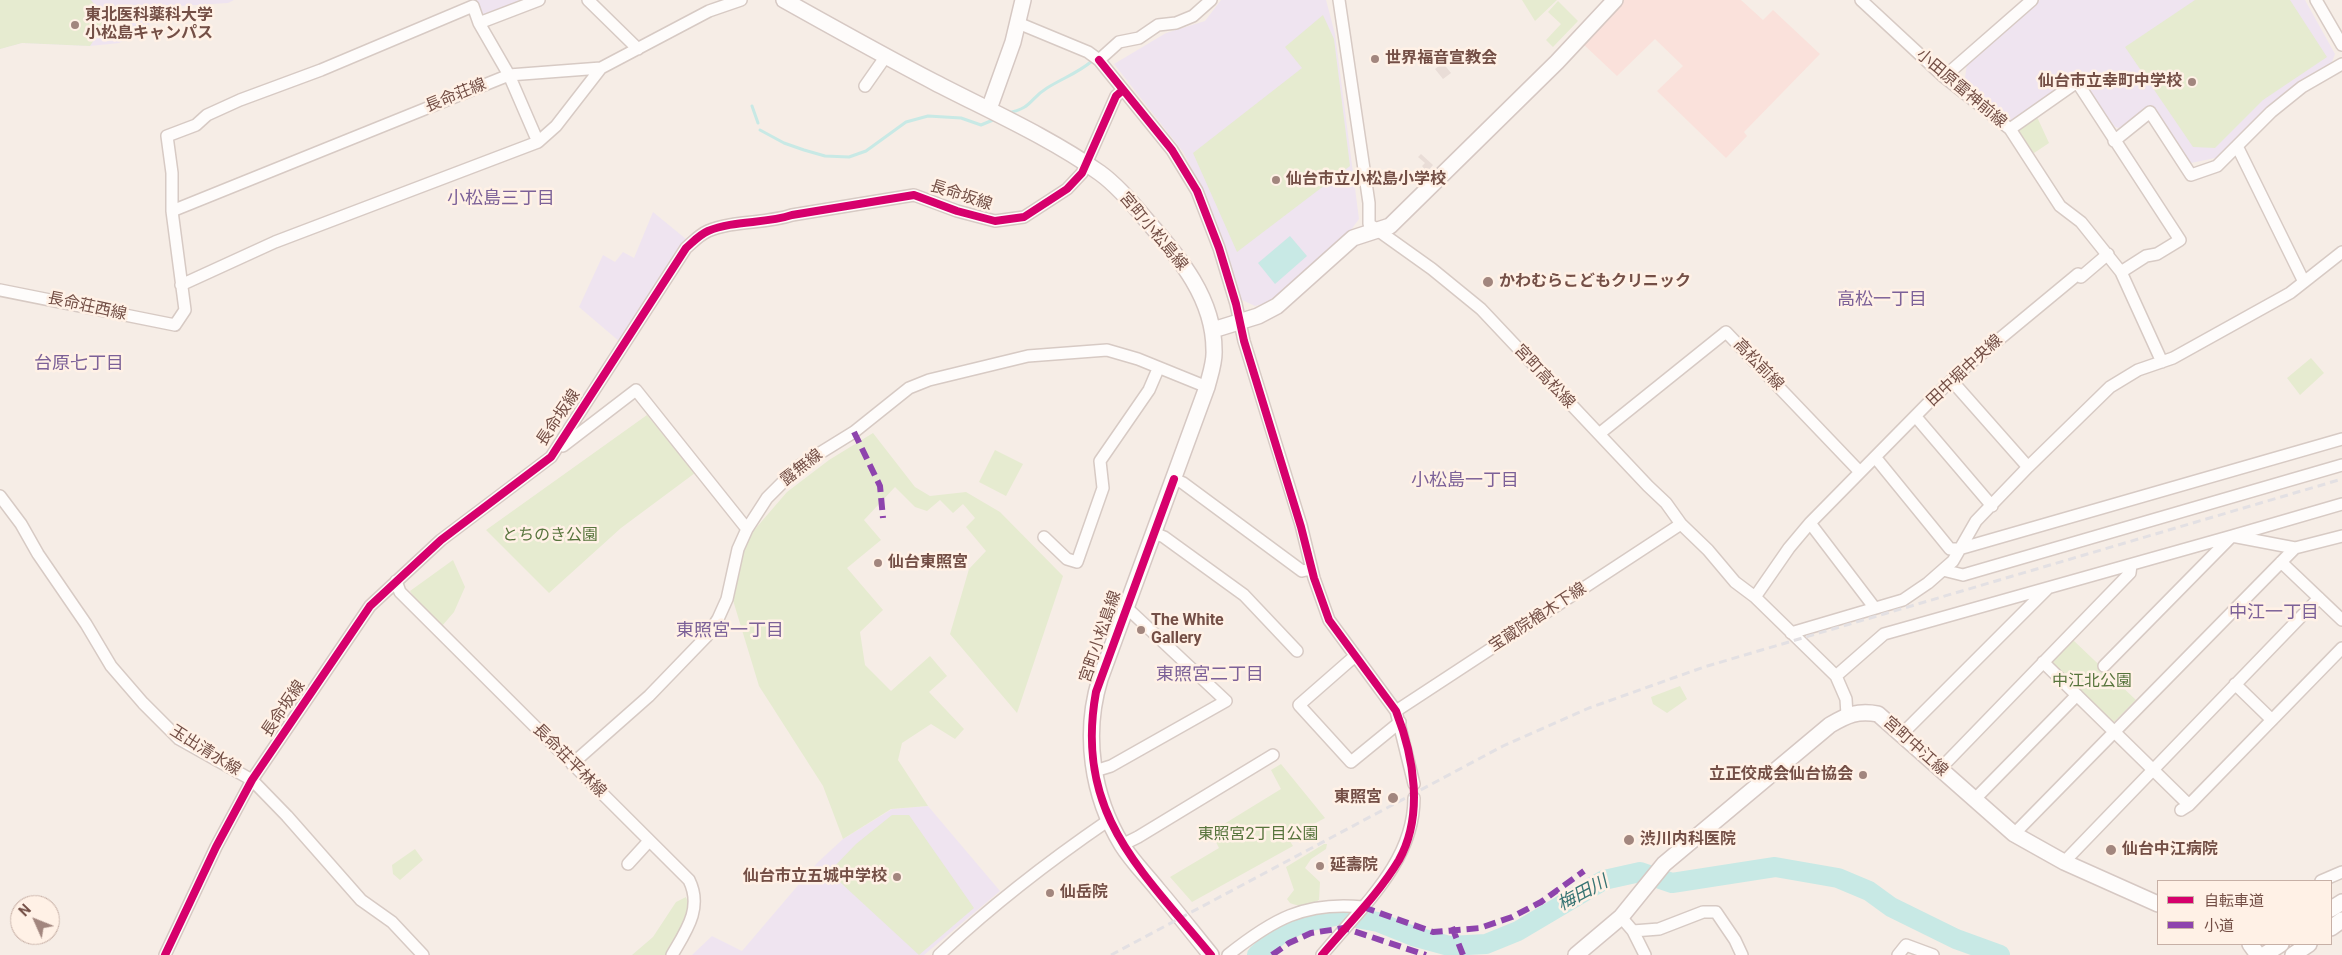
<!DOCTYPE html>
<html>
<head>
<meta charset="utf-8">
<style>
  body { margin:0 }
  #map { position:relative; width:2342px; height:955px; overflow:hidden; background:#f6ede6; font-family:Roboto,"Noto Sans JP",sans-serif }
  canvas { display:block }
  .legend { position:absolute; left:2157px; top:880px; width:175px; height:65px; box-sizing:border-box; background:#fff1e6; border:1px solid #c7b0a6; margin:0; padding:6px 9px; list-style:none; font-size:15px; color:#744f46 }
  .legend li { display:flex; align-items:center; gap:10px; height:25px }
  .legend b { width:25px; border:1px solid #c7b0a6 }
  .north { position:absolute; left:10px; top:895px; width:50px; height:50px; box-sizing:border-box; background:#fff1e6; border:1px solid #c7b0a6; border-radius:50%; rotate:314deg; font-size:14px; font-weight:700; line-height:20px; text-align:center; color:#744f46 }
  .north::after { content:''; display:block; margin:auto; width:18px; height:22px; background:#a2867e; clip-path:polygon(50% 0,100% 100%,50% 72%,0 100%) }
</style>
</head>
<body>
<div id="map">
<canvas width="2342" height="955"></canvas>
<ul class="legend">
<li><b style="height:6px;background:#d6006c"></b>自転車道</li>
<li><b style="height:6px;background:#8e44ad"></b>小道</li>
</ul>
<div class="north">N</div>
</div>
<script>
const ctx = document.querySelector('canvas').getContext('2d');
ctx.lineJoin = 'round';
function fillPath(path, color) {
  ctx.fillStyle = color;
  ctx.fill(path, 'evenodd');
}
function trace(path, color, width, dash) {
  ctx.strokeStyle = color;
  ctx.lineWidth = width;
  ctx.lineCap = dash ? 'butt' : 'round';
  ctx.setLineDash(dash || []);
  ctx.stroke(path);
}
function write(font, color, halo, rows, align = 'center') {
  ctx.font = font + ' Roboto,"Noto Sans JP",sans-serif';
  ctx.lineWidth = 5;
  ctx.setLineDash([]);
  ctx.textBaseline = 'middle';
  ctx.strokeStyle = halo;
  ctx.fillStyle = color;
  for (const [text, x, y, turn = 0] of rows) {
    ctx.save();
    ctx.translate(x, y);
    ctx.rotate((+turn || 0) * Math.PI / 180);
    ctx.textAlign = isNaN(turn) ? turn : align;
    if (halo) ctx.strokeText(text, 0, 0);
    ctx.fillText(text, 0, 0);
    ctx.restore();
  }
}
fillPath(new Path2D(`
  M1621,0H1741L1763,20L1773,10L1820,54L1744,132L1747,136L1726,158L1657,91L1683,66L1655,39L1617,76L1582,43Z`), '#fae1db');
fillPath(new Path2D(`
  M1443,63L1451,73L1443,79L1435,69Z
  M1421,154L1433,165L1427,172L1422,166L1425,163L1418,157Z`), '#e9ddd7');
fillPath(new Path2D(`
  M0,0H234L228,3L179,6L119,43L90,46L22,43L0,49Z
  M476,0H518V1L483,16Z
  M1221,0H1326L1335,34L1359,219L1348,234L1269,302L1255,306L1238,298L1228,253L1210,206L1184,153L1114,64L1166,33L1205,21Z
  M2040,0H2305L2335,54L2332,62L2295,86L2264,110L2220,157L2191,163L2152,105L2123,129L2115,127L2078,75L2014,120H2006L1965,78L1967,63Z
  M653,212L686,239L620,342L579,307L603,255L615,262L623,252L634,258Z
  M928,806L1000,891L924,955H692L712,936L742,951L817,863L843,839L892,809Z`), '#efe4f0');
fillPath(new Path2D(`
  M0,0H91L107,20L90,46L22,43L0,49Z
  M1522,0H1557L1535,21Z
  M2195,0H2290L2327,57L2263,100L2215,148L2193,147L2125,47Z
  M1558,1L1578,21L1553,47L1546,40L1561,24L1548,12Z
  M1323,15L1334,39L1350,166L1237,252L1193,153L1302,68L1285,47Z
  M2037,117L2049,143L2034,153L2022,140L2019,130Z
  M2311,358L2324,373L2300,395L2287,378Z
  M647,415L695,473L621,528L549,593L486,530Z
  M873,433L915,487L930,496L966,492L1000,512L1063,576L1017,713L950,634L969,569L986,551L966,527L975,518L963,504L953,513L940,500L927,511L915,507L895,487L864,520L881,540L847,568L883,610L860,632L865,665L891,691L930,656L947,676L929,692L964,729L955,739L931,724L902,743L898,760L928,806L891,809L843,839L823,786L759,686L732,597L738,560L749,536L787,492L829,460Z
  M995,450L1023,464L1006,496L979,482Z
  M453,560L465,587L454,612L442,626L415,599L410,591Z
  M2072,639L2136,700L2112,724L2049,663Z
  M1680,686L1687,699L1667,713L1653,704L1651,697Z
  M1281,764L1325,818L1288,838L1293,846L1192,902L1170,877L1219,848L1211,832L1281,789L1271,770Z
  M892,815H909L974,908L919,955L829,872L856,844Z
  M1324,844H1327L1326,849L1311,859L1305,868L1320,882L1319,900C1311,906 1298,907 1290,903L1287,899L1294,890L1286,867Z
  M415,849L423,860L400,880L393,874L392,865Z
  M686,897L689,905L682,928L667,955H632L653,937L676,902Z`), '#e6ebd0');
fillPath(new Path2D(`
  M1290,236L1307,256L1275,284L1258,263Z`), '#c8e9e5');
trace(new Path2D(`
  M752,106L758,123
  M1007,113C1033,108 1029,99 1047,88C1063,78 1078,73 1092,61
  M760,130L784,143L804,150L825,156L849,157L866,151L906,122L928,116L961,118L981,125L993,120`), '#c8e9e5', 3);
trace(new Path2D(`
  M1257,955L1278,936L1301,923L1340,915L1378,922L1413,936L1449,946L1486,944L1518,931L1604,880L1640,872L1672,883L1775,867L1838,878L1869,891L1891,907L1956,939L2000,955`), '#c8e9e5', 20);
const street = new Path2D(`
  M588,0L638,49
  M1339,0L1369,203V224L1432,269L1481,309L1648,486L1666,503L1681,524L1708,550L1735,582L1755,597L1836,676L1846,699L1847,715
  M1861,0L1944,77L2010,129L2060,206L2081,222L2121,272L2162,362
  M2316,0L2342,45
  M479,23L539,0
  M1018,23L1088,52L1099,60L1119,42L1139,38L1158,25L1176,23L1193,16L1211,0
  M1099,60L1172,150L1197,191L1219,248L1236,304L1244,341L1301,525L1314,578L1329,620L1396,711L1414,784
  M1944,77L2032,0
  M865,86L886,56
  M2010,129L2077,82L2180,240L2157,254L2146,256L2121,272
  M2114,141L2150,112L2191,175L2217,166L2271,112L2302,87L2342,64
  M2237,146L2304,282
  M172,211L509,75L601,68L709,11L741,0
  M181,285L275,242L538,142L556,126L601,68
  M0,290L175,325L185,310L172,211V173L167,136L196,125L207,115L240,100L321,70L473,6L479,23L509,75L538,142
  M1952,381L2028,467
  M1916,417L1992,506
  M1599,434L1726,332L1860,472
  M563,446L636,390L747,529L767,498L799,466L854,432L909,388L929,380L1028,356L1107,350L1138,359L1207,387
  M1875,457L1950,549H1959L2342,439
  M1174,479L1183,483L1302,571L1311,569
  M0,496L21,524L38,554L86,624L111,666L143,703L179,739L252,780L287,816L361,900L392,922L423,955
  M1810,523L1874,607
  M1154,533L1164,537L1244,595L1297,651
  M1044,537L1067,559L1077,562L1103,488L1100,461L1149,390L1158,369
  M2281,562L2342,620
  M1943,570L1963,575L2342,465
  M396,581L400,592L689,880C703,908 686,931 672,955
  M1755,597L1789,548L1810,523L1939,392L1968,365L2078,274L2081,277L2108,254
  M1791,633L1903,600L1928,583L1953,561L1976,521L2028,467L2110,387L2138,370L2173,358L2290,293L2342,252
  M1355,656L1299,705L1351,762L1400,722
  M2043,662L2189,805
  M2104,666L2232,536L2342,504
  M1836,676L1884,634L2232,536L2295,548
  M2235,684L2272,720
  M1396,711L1681,524
  M1902,734L2047,589
  M572,764L649,696L706,637L718,619L727,599L738,549L747,529
  M1940,769L2130,573L2131,565
  M1095,771L1111,766L1226,701L1126,607
  M1974,800L2077,695
  M2181,810L2189,805L2342,648
  M2014,834L2295,548L2342,536
  M1122,845L1138,837L1273,755
  M2064,862L2319,598
  M628,864L649,841
  M2321,881L2342,872
  M1621,917L1633,931L1645,955
  M1633,931L1659,929L1703,912H1716L1735,940L1742,955
  M165,955L216,847L252,780L370,606L441,540L551,457L686,248C693,242 699,235 708,231C734,220 765,224 792,215L914,195L957,211L995,221L1024,217L1067,189L1082,173L1116,96L1123,90
  M939,955C992,905 1049,861 1109,820
  M1228,955C1272,920 1304,901 1363,907
  M1322,955C1360,908 1414,863 1414,798
  M1898,955L1906,945L1933,955`);
const secondary = new Path2D(`
  M784,0C834,28 884,56 934,82C990,111 1049,137 1100,173C1118,186 1134,205 1148,222C1180,258 1214,299 1214,350C1215,362 1210,375 1207,387L1100,679C1083,734 1092,796 1122,845C1132,861 1146,875 1158,890C1176,911 1193,933 1211,955
  M989,109L1013,42L1023,0
  M1213,330L1258,316L1277,306L1353,238L1390,226L1557,62L1615,0
  M2331,909L2342,902
  M2331,928L2342,920
  M2250,944L2258,955
  M1576,955L1621,917L1664,864L1830,725C1847,715 1858,710 1878,714L2014,834L2064,862L2158,904
  M2264,955L2281,944
  M2293,955L2309,944`);
trace(street, '#d7cac4', 14);
trace(secondary, '#d6c8c3', 18);
trace(street, '#fefcfb', 11);
trace(secondary, '#fefcfb', 15);
trace(new Path2D(`
  M1111,955L1503,746L1589,708L1704,667L2342,479`), '#e3e0e3', 3, [8, 5]);
trace(new Path2D(`
  M854,432L880,486L883,518
  M1363,907L1433,932L1480,928L1512,917L1541,902L1584,871
  M1452,927L1463,955
  M1272,955L1289,943L1311,933L1344,928L1426,955`), '#8e44ad', 6, [12, 6]);
trace(new Path2D(`
  M1099,60L1172,150L1197,191L1219,248L1236,304L1244,341L1301,527L1314,578L1329,620L1396,711C1414,757 1424,815 1399,860C1378,895 1348,924 1322,955
  M1174,479L1096,692C1074,813 1141,870 1211,955
  M165,955L216,847L252,780L370,606L441,540L551,457L686,248C693,242 699,235 708,231C734,220 765,224 792,215L914,195L957,211L995,221L1024,217L1067,189L1082,173L1116,96L1123,90`), '#d6006c', 8);
for (const [x, y, r, color] of [
  [75,25,5,"#a2867e"],
  [1375,59,5,"#a2867e"],
  [2192,82,5,"#a2867e"],
  [1276,180,5,"#a2867e"],
  [1488,282,6,"#a2867e"],
  [878,563,5,"#a2867e"],
  [1141,630,5,"#a2867e"],
  [1863,775,5,"#a2867e"],
  [1393,798,6,"#a2867e"],
  [1629,840,6,"#a2867e"],
  [2111,850,6,"#a2867e"],
  [1320,866,5,"#a2867e"],
  [897,877,5,"#a2867e"],
  [1050,893,5,"#a2867e"]
]) {
  const dot = new Path2D();
  dot.arc(x, y, r, 0, 2 * Math.PI);
  ctx.fillStyle = color;
  ctx.fill(dot);
  trace(dot, '#fff1e6', 2);
}
write('bold 16px', '#744f46', '#fff1e6', [
  ["東北医科薬科大学",85,16],
  ["小松島キャンパス",85,34],
  ["世界福音宣教会",1385,59],
  ["仙台市立幸町中学校",2182,82,"right"],
  ["仙台市立小松島小学校",1286,180],
  ["かわむらこどもクリニック",1499,282],
  ["仙台東照宮",888,563],
  ["The White",1151,621],
  ["Gallery",1151,639],
  ["立正佼成会仙台協会",1853,775,"right"],
  ["東照宮",1382,798,"right"],
  ["渋川内科医院",1640,840],
  ["仙台中江病院",2122,850],
  ["延壽院",1330,866],
  ["仙台市立五城中学校",887,877,"right"],
  ["仙岳院",1060,893]
], 'left');
write('16px', '#744f46', '#fff1e6', [
  ["小田原雷神前線",1961,89,40],
  ["長命荘線",456,96,-22],
  ["長命坂線",961,196,18],
  ["宮町小松島線",1153,232,50],
  ["長命荘西線",87,307,12],
  ["高松前線",1758,365,46],
  ["田中堀中央線",1965,371,-43],
  ["宮町高松線",1544,377,47],
  ["長命坂線",559,418,-56],
  ["露無線",802,468,-38],
  ["宝蔵院楢木下線",1538,618,-33],
  ["宮町小松島線",1101,637,-71],
  ["長命坂線",284,709,-56],
  ["宮町中江線",1915,747,42],
  ["玉出清水線",205,751,32],
  ["長命荘平林線",569,761,45]
]);
write('16px', '#57743c', '#fff1e6', [
  ["とちのき公園",550,536],
  ["中江北公園",2092,682],
  ["東照宮2丁目公園",1258,835]
]);
write('18px', '#7c6198', '#fff1e6', [
  ["小松島三丁目",501,199],
  ["高松一丁目",1882,300],
  ["台原七丁目",79,364],
  ["小松島一丁目",1465,481],
  ["中江一丁目",2274,613],
  ["東照宮一丁目",730,631],
  ["東照宮二丁目",1210,675]
]);
write('italic 18px', '#387473', '#fff1e6', [
  ["梅田川",1583,894,-28]
]);
</script>
</body>
</html>
